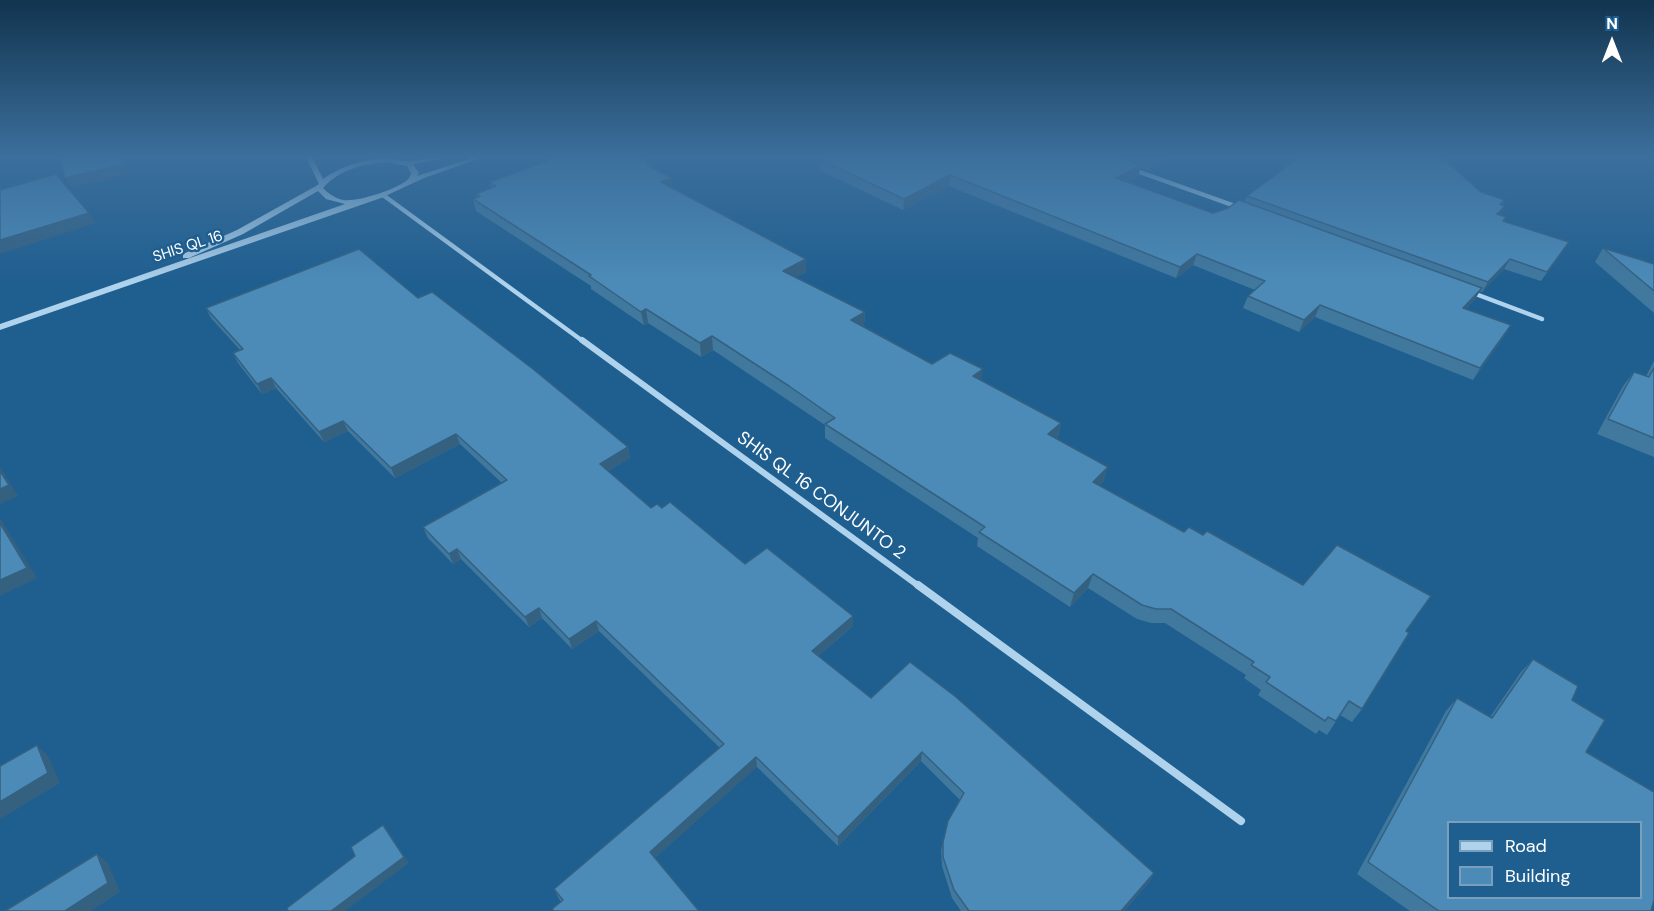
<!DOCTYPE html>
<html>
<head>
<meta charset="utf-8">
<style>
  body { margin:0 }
  #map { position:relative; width:1654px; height:911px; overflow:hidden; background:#1f5f90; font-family:"DM Sans",sans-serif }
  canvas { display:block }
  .legend { position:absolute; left:1447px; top:821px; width:195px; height:78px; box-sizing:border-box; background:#1f5f90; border:2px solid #799fbc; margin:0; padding:8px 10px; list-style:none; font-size:18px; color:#fff }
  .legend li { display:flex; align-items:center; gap:12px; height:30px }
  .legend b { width:30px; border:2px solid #799fbc }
  .north { position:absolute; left:1582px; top:12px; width:60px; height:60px; -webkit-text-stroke:4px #1f5f90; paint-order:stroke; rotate:0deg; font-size:16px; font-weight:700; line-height:24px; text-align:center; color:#fff }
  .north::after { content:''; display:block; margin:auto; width:21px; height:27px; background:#fff; clip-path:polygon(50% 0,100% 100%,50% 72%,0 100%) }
</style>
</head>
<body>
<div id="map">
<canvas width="1654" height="911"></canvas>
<ul class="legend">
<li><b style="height:8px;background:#afd3ed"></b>Road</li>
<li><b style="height:16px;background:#4c8bb8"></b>Building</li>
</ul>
<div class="north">N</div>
</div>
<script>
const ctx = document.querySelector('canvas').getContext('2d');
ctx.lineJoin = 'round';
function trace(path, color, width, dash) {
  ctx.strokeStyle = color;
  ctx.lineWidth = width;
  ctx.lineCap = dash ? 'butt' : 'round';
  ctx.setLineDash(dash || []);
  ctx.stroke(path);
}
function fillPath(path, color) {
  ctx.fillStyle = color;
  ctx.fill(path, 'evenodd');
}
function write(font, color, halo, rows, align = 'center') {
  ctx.font = font + ' "DM Sans",sans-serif';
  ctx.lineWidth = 5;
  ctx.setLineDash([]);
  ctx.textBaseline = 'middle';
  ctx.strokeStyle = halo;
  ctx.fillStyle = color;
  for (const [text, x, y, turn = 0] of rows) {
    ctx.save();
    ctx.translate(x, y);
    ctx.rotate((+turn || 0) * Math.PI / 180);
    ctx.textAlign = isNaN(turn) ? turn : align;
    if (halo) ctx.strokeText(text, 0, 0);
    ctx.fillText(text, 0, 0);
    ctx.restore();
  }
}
trace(new Path2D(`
  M1134,170L1238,207
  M383,195L584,342
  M1473,293L1542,319`), '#afd3ed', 4.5);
trace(new Path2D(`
  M582,340L920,587`), '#afd3ed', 6);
trace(new Path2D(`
  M918,585L1241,821`), '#afd3ed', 8);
fillPath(new Path2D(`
  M306,157H312L323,179C342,166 364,158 387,158C393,158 400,161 406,161C419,161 431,157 444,157L441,159L413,164L419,173L417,176L475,157H484L424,178L381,198L0,330V324L345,204L326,199L318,191L243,234L189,258H183V254L237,230L316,186L319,184ZM387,162L407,166L411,173C410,176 409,179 406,181C394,190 358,202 343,200C335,198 329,194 323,188C340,169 363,164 387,162Z`), '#afd3ed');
fillPath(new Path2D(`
  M828,157H1177L1149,171L1141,167L1138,176L1127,182L1213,213L1244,202L1247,196L1481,192L1505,200L1502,205L1500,215L1506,217L1504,221L1563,251L1541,281L1504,269L1482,292L1480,291L1475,299L1466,309L1511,325L1503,338L1473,380L1315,317L1299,332L1243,308L1248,296L1255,290L1193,265L1176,278L949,186L903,210L821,171V160Z
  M650,163V166L673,189L806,272L796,277L865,312L864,325L863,326L932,364L981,381L1061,423L1058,437L1056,439L1104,481L1099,485L1184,532L1203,535L1303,585L1406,631L1362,709L1352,722L1340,715L1327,735L1319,730L1316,734L1258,695L1261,690L1244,678L1246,675L1165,623H1151L1137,619L1088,588L1070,607L977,546L978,538L825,438V425L713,350L701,357L648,323L644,325L591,289V286L476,211L473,199L477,197L476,194L491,188L490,182Z
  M1603,248L1654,264V313L1595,262Z
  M418,298L628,447L630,458L608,471L651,508H662L745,564L853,626L818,656L871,698L1154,873L1149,882L1124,911H961L952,898L942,866L941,850L943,842L960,800L921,761L838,846L757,767L561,902L558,897L554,889L720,748L599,631L572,649L542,618L529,627L461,559L453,564L428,538L423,527L502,483L460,444L395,478L348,431L324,442L276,388L262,394L238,363L233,353L240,350L211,318L206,308Z
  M1654,361V457L1597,434L1623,386L1634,372L1646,376Z
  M1533,659L1572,700L1586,752L1651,911H1410L1357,874L1446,711L1457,698L1490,717L1521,672Z`), '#41789e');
fillPath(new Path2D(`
  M1159,157H1177L1149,171L1152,160Z
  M125,164L130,174L71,188L65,178Z
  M1141,165L1138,176L1114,189L1116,178Z
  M950,175L949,186L903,210L904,199Z
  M672,178L673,190L661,182Z
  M1505,206L1500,215L1497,214Z
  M89,213L96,223L0,254V240Z
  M1569,242L1563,251L1541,281L1547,272Z
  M1197,254L1193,265L1176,278L1180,267Z
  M806,259V272L783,284V271Z
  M1510,259L1504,269L1482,292L1488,282Z
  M1482,288L1475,299L1456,320L1463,308Z
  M1320,305L1315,317L1299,332L1304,320Z
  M646,309L648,323L644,325L641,312Z
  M865,312L864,325L851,333V320Z
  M1511,325L1503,338L1473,380L1480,368Z
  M712,336L713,350L701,357L700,343Z
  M983,369L981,383L973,376Z
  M271,378L276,388L262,394L257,384Z
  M343,421L348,431L324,442L319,432Z
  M1061,423L1058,437L1045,448L1048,434Z
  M456,434L460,444L395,478L391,468Z
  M628,447L630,458L603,474L600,464Z
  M0,467L18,496L0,504Z
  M1108,467L1104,481L1089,496L1093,482Z
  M0,518L37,578L0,596Z
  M457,549L461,559L453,564L449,554Z
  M1093,574L1088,588L1070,607L1074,593Z
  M539,608L542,618L529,627L525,617Z
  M853,616V626L812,661V651Z
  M596,621L599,631L572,649L569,639Z
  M37,745L48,756L60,783L0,819V802Z
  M922,752L921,761L838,846V837Z
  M756,757L757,767L652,861L650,852Z
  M383,825L409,863L345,911H331Z
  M97,854L108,863L120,892L91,911H65Z
  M1154,873L1149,882L1124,911H1121Z`), '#356181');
const building = new Path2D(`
  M59,157H118L125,164L65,178Z
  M557,157H638L650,163L646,164L672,178L661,182L806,259L783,271L865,312L851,320L932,364L950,353L983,369L973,376L1061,423L1048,434L1108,467L1093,482L1184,532L1189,527L1203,535L1207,531L1303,585L1337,545L1431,596L1406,631L1409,633L1362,709L1349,701L1336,721L1328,717L1325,721L1266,682L1270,677L1251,665L1254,662L1171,609H1156L1142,605L1093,574L1074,593L979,532L985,527L825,424L835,418L789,386L712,336L700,343L646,309L641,312L589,276L591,275L473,199L480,196L476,194L496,186L490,182Z
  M828,157H1119L1141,165L1116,178L1213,213L1228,208L1239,200L1482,288L1463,308L1511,325L1480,368L1320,305L1304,320L1248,296L1265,281L1197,254L1180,267L950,175L904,199L821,160Z
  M1143,157H1159L1152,160Z
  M1299,157H1442L1481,192L1505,200L1500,204L1505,206L1497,214L1506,217L1503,221L1569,242L1547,272L1510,259L1488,282L1247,196Z
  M56,174L89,213L0,240V190Z
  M1603,248L1654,264V291Z
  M359,249L418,298L432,292L533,369L628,447L600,464L651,508L657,504L662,508L670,502L745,564L767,548L853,616L812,651L871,698L910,662L956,697L1154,873L1121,911H969L954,890L943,857V842L948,821L964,793L922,752L838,837L756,757L650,852L699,911H554L552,909L563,900L554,889L724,744L596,621L569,639L539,608L525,617L457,549L449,554L423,527L507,480L456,434L391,468L343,421L319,432L271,378L257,384L233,353L243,349L206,308Z
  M1654,368V438L1608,419L1634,372L1649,377Z
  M0,471L9,485L0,489Z
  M0,523L27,568L0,580Z
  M1533,659L1578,686L1572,700L1605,720L1586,752L1654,792V900L1651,911H1439L1368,862L1457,698L1492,718ZM1449,822H1641V897H1449Z
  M37,745L48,773L0,802V766Z
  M383,825L404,857L331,911H288L287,908L355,856L351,847Z
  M97,854L108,883L65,911H5Z`);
fillPath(building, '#4c8bb8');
trace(building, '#356181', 1.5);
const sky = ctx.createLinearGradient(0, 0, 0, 284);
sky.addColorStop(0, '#11344f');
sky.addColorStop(0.55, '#3c6f9c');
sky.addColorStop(1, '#3c6f9c00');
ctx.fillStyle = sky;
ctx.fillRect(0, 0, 1654, 284);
write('15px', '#fff', '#1f5f90', [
  ["SHIS QL 16",188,247,-18]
]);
write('18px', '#fff', '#1f5f90', [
  ["SHIS QL 16 CONJUNTO 2",821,496,36]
]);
</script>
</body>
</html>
